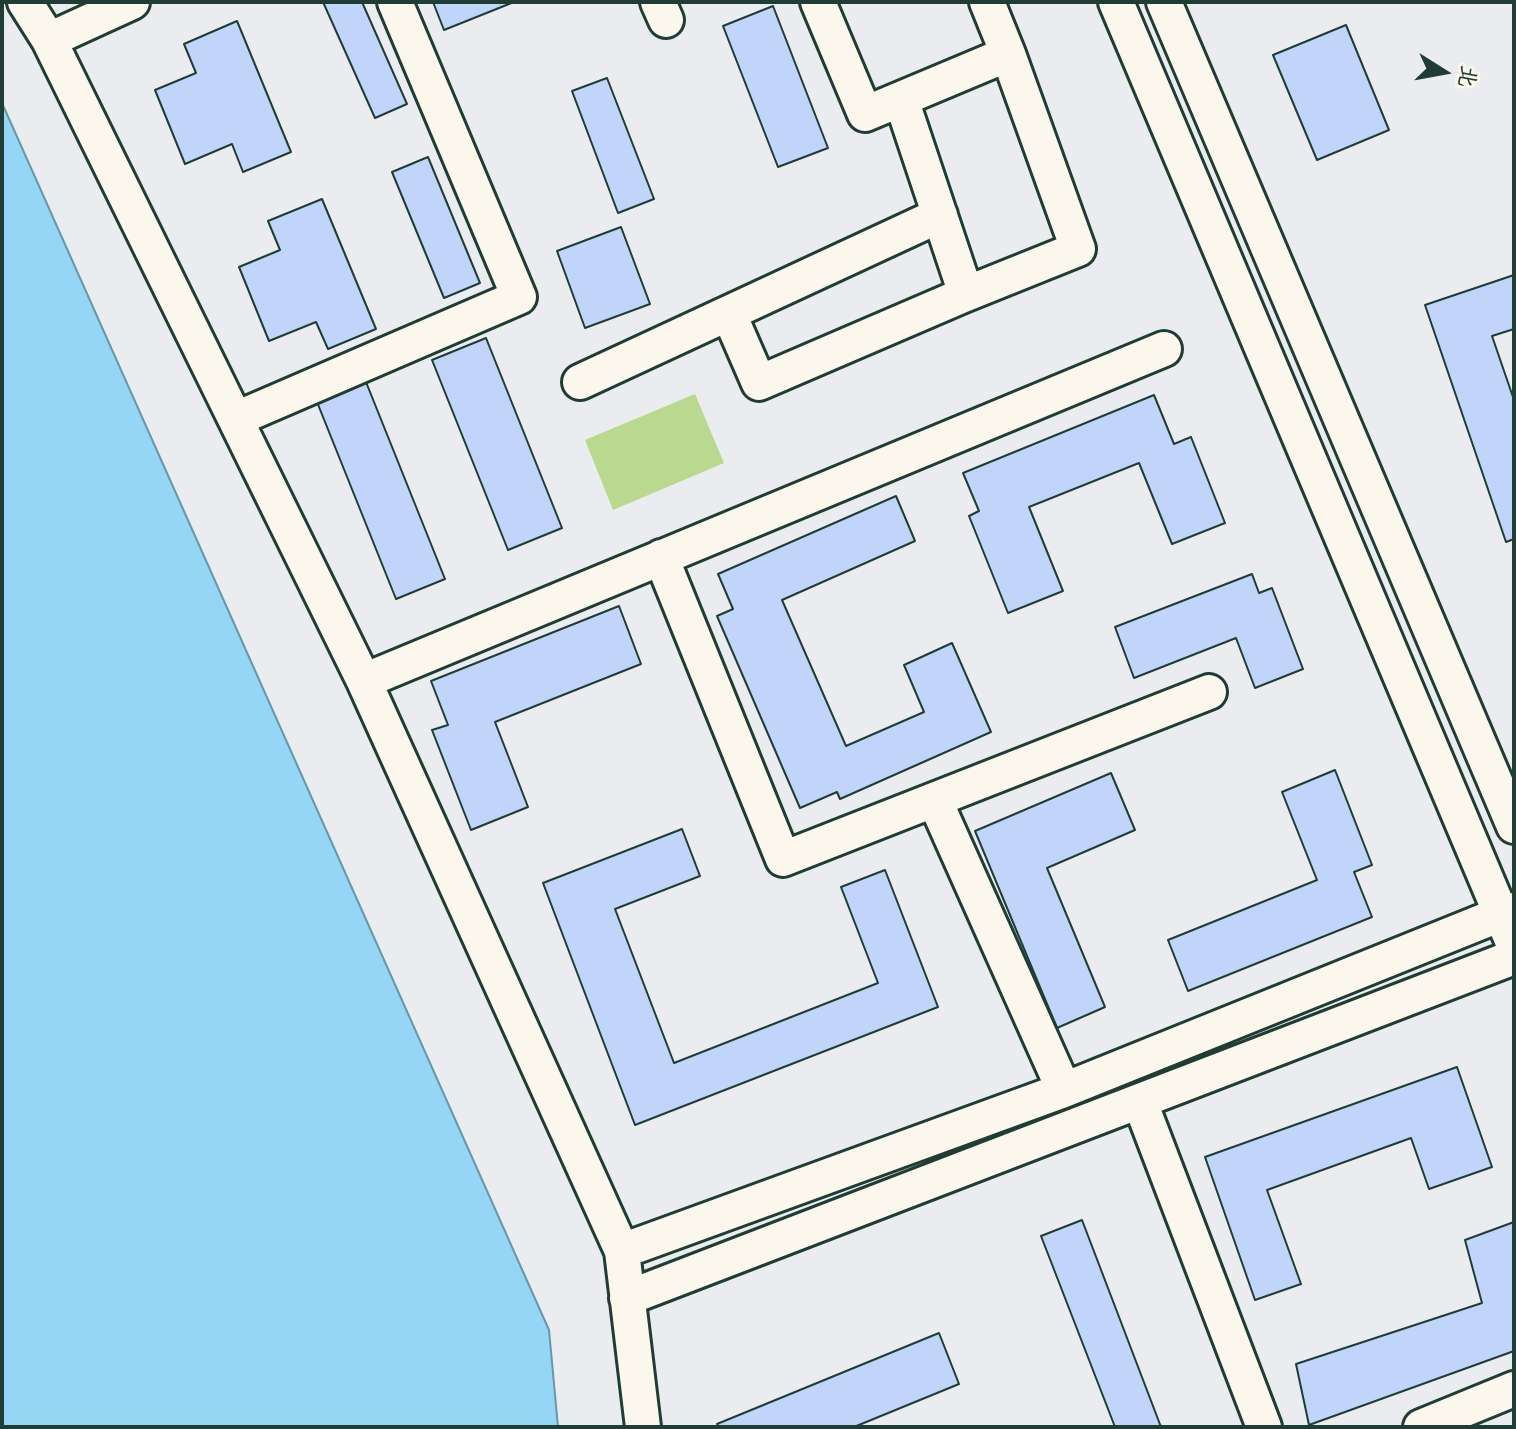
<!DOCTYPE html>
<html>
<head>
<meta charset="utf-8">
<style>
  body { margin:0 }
  #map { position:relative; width:1516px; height:1429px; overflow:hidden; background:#eaecf0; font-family:Pangolin,"LXGW WenKai TC",sans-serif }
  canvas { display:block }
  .frame { position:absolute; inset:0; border:4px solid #1f3d34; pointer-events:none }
  .north { position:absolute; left:1404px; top:32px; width:80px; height:80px; -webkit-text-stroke:6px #fbf7ec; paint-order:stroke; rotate:101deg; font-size:22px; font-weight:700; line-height:32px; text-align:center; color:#1f3d34 }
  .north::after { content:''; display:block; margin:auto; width:28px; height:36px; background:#1f3d34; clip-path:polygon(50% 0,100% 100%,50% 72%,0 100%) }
</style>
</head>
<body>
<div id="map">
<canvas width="1516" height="1429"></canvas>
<div class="frame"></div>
<div class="north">北</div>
</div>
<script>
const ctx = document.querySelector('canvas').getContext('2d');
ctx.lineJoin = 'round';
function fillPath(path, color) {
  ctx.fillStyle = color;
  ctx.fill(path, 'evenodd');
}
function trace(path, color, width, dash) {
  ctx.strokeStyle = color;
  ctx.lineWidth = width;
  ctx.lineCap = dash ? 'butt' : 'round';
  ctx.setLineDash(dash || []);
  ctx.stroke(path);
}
fillPath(new Path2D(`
  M695,394L724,463L613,510L585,440Z`), '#bbd88f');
const water = new Path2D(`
  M2,103L549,1330L558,1427H2Z`);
fillPath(water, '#95d5f6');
trace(water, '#6698a8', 2);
const building = new Path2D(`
  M323,2H362L407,104L375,118Z
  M433,2H514L444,30Z
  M773,6L828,148L778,167L723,26Z
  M237,21L291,152L243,172L232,144L185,164L155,90L196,73L184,44Z
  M1346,25L1389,130L1317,160L1273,55Z
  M607,78L654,199L618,213L572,91Z
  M428,157L480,283L444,298L392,172Z
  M322,199L376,329L328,349L316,322L269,341L239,267L280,250L268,221Z
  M621,227L650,304L585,328L557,251Z
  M1514,275V329L1492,336L1514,400V539L1506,542L1425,305Z
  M486,338L562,528L508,550L432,360Z
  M366,382L445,579L396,599L317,402Z
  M1154,395L1174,444L1191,437L1225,523L1172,544L1139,463L1029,507L1063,591L1008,613L969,516L979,511L963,473Z
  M896,496L915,541L782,600L846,746L924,712L904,665L952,643L991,732L840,799L837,792L800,808L717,616L733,609L718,574Z
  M1252,574L1259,593L1272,588L1303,669L1255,688L1236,638L1134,678L1115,627Z
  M619,606L641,664L495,722L528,807L471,830L432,730L448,725L431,681Z
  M1335,770L1372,865L1354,872L1372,917L1188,991L1168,940L1317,880L1282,792Z
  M1111,773L1135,830L1047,868L1105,1007L1057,1028L975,831Z
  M682,829L700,876L615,909L674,1063L878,983L841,887L885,870L938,1007L635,1125L543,883Z
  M1457,1067L1492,1167L1429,1189L1411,1138L1267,1190L1301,1284L1255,1300L1205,1157Z
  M1082,1220L1161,1427H1115L1041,1236Z
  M1514,1222V1351L1309,1425L1296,1364L1482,1303L1465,1240Z
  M939,1333L959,1384L854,1427H719L717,1424Z`);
fillPath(building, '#c1d4f9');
trace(building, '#1f3d34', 2);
const minor = new Path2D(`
  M25,2L49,40L364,681L622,1251L643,1427
  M658,2L666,20
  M818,2L865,114L1008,54L987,2
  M1116,2L1514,945
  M1164,2L1514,826
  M49,40L132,2
  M901,99L966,294
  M729,314L759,383L966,294L1078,249L1008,54
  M580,382L940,215
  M236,419L519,297L395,2
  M661,557L783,859L1209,692
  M364,681L1164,349
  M935,801L1064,1090
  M1140,1102L1264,1427
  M622,1251L1064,1090L1501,914L1514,910
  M627,1298L1514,957
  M1421,1427L1514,1389`);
trace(minor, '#1f3d34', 40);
trace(minor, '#fbf7ec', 34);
</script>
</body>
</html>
